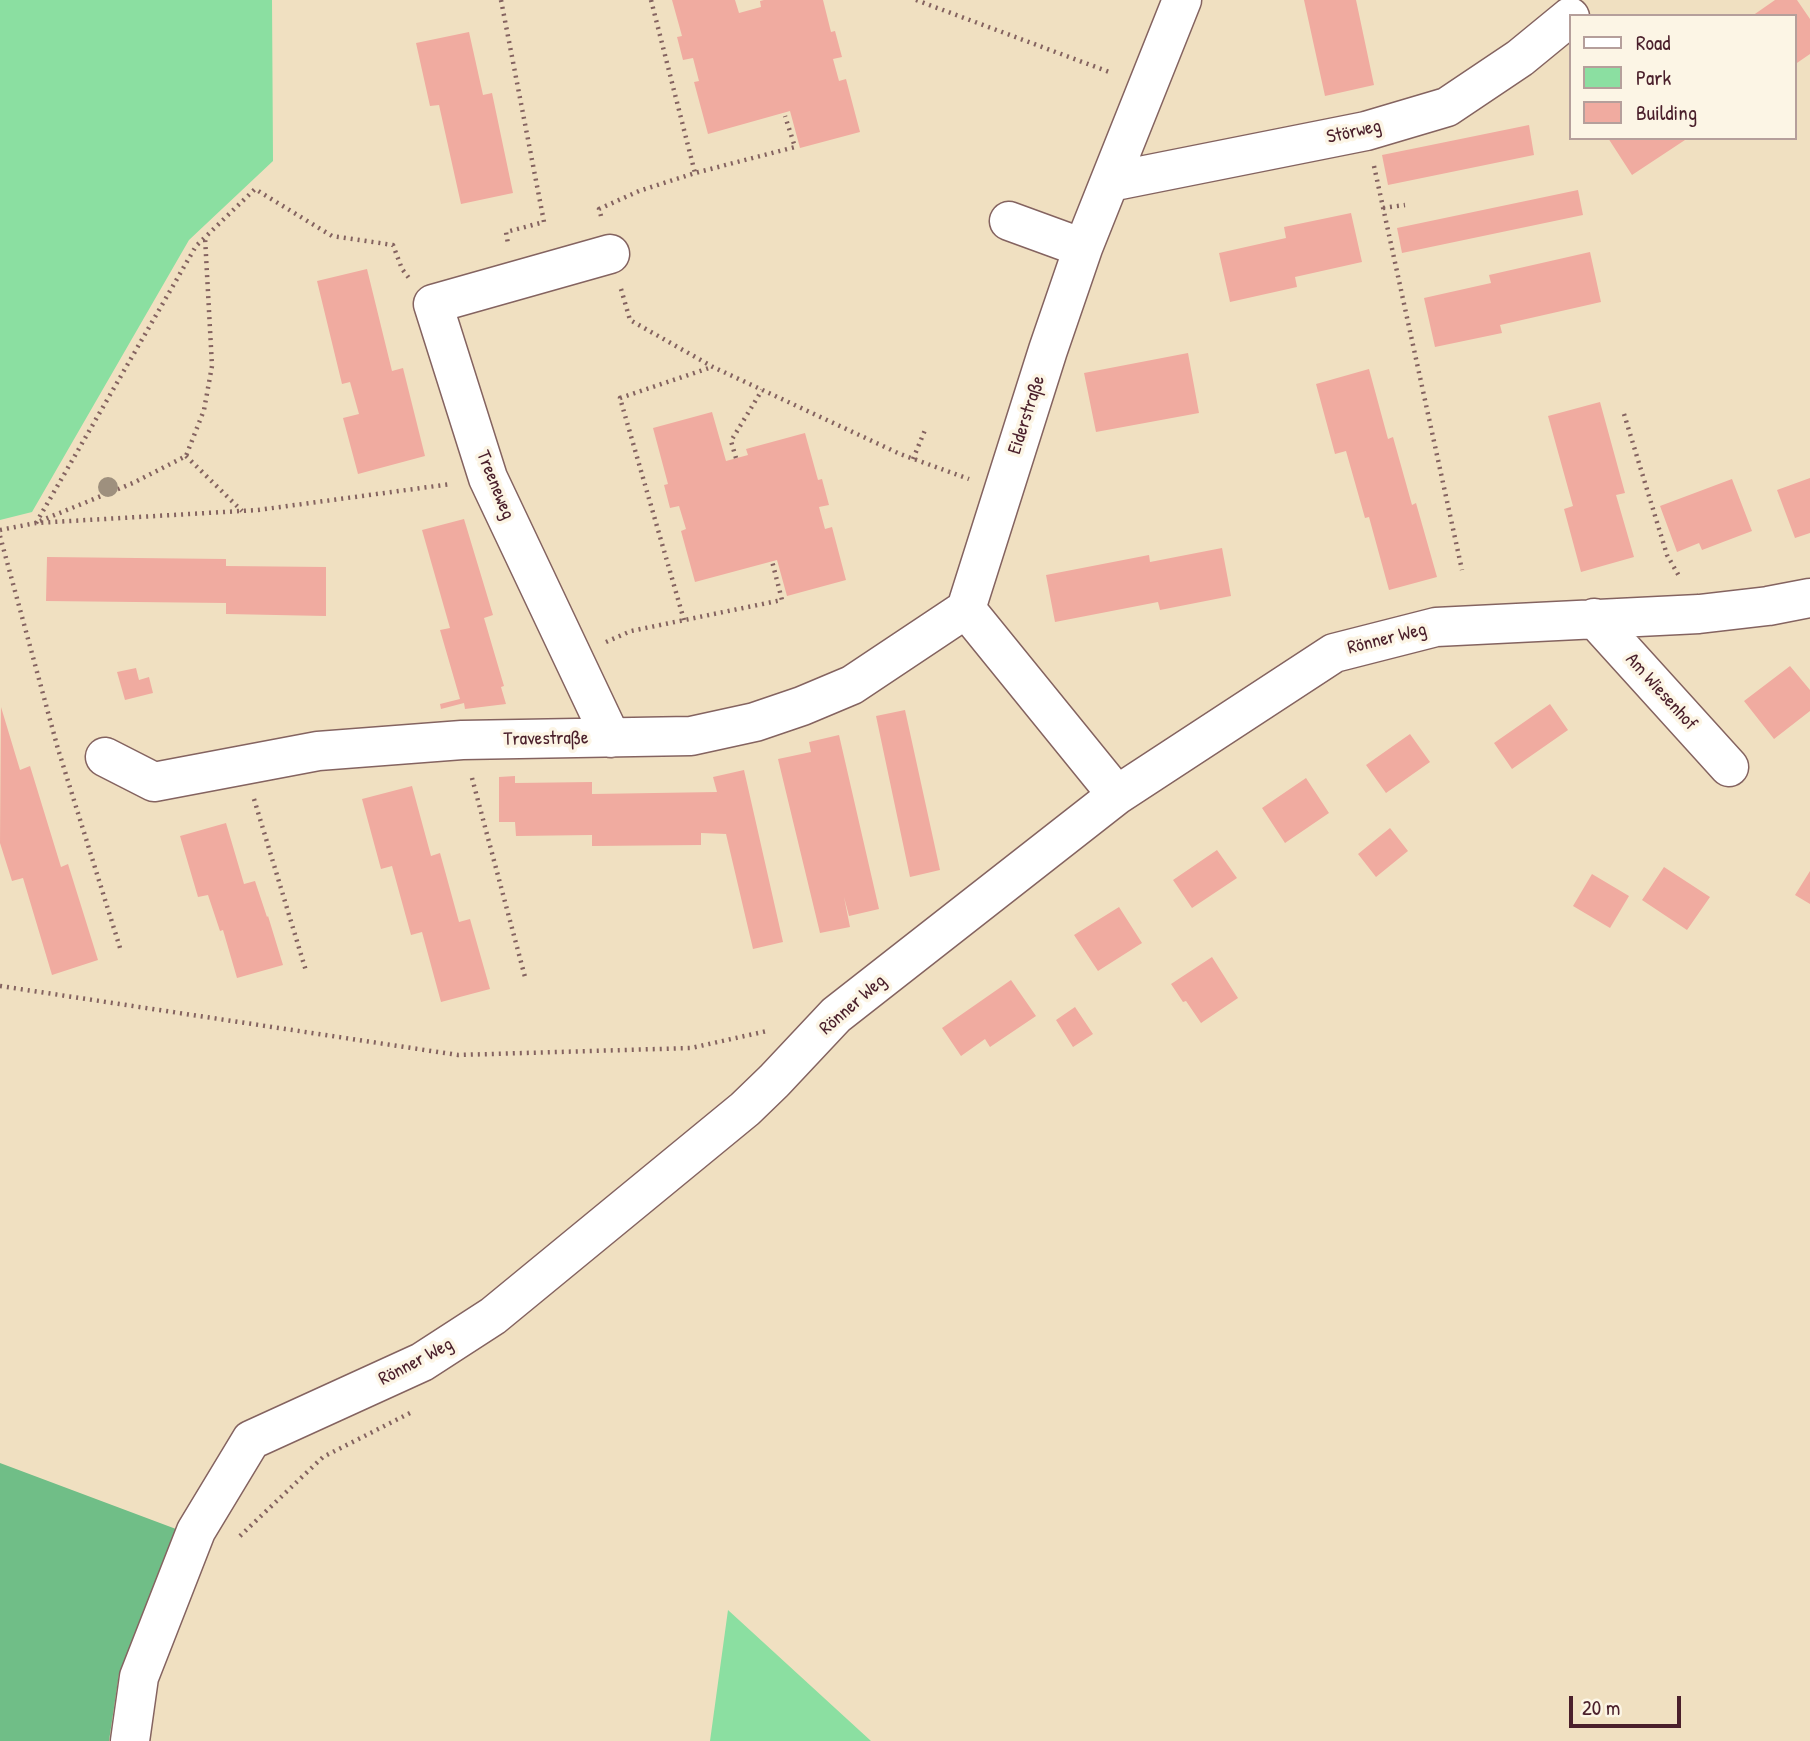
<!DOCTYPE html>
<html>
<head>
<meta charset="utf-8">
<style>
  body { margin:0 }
  #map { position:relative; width:1810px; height:1741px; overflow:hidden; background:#f0e0c1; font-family:"Patrick Hand",sans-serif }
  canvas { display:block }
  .legend { position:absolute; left:1569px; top:14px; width:228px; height:126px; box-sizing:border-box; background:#fcf5e5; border:2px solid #b59f9b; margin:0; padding:9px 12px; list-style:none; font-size:21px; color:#4a1f2b }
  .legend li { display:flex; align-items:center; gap:14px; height:35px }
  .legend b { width:35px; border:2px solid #b59f9b }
  .scale { position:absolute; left:1569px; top:1696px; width:112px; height:32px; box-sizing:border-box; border:4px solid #4a1f2b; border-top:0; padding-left:9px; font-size:21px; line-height:24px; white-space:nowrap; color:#4a1f2b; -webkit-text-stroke:5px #fcf5e5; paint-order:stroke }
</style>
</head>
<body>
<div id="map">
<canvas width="1810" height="1741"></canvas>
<ul class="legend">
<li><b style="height:9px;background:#fff"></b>Road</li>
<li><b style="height:19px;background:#8bdfa1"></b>Park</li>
<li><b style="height:19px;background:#f0aba0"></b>Building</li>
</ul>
<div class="scale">20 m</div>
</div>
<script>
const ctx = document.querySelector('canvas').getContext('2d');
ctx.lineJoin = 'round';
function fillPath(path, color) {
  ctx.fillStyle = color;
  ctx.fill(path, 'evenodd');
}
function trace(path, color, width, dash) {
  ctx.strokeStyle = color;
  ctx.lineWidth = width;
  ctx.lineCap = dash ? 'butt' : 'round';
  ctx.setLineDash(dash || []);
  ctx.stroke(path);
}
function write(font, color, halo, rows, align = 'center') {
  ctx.font = font + ' "Patrick Hand",sans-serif';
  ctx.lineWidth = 7;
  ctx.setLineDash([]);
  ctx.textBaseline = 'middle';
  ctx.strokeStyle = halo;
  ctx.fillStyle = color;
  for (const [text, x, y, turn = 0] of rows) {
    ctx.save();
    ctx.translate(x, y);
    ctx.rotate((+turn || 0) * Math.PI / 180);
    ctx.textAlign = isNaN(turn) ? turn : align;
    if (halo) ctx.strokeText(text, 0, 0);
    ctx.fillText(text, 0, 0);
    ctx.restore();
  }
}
fillPath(new Path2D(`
  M0,0H272L273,161L189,240L32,512L0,520Z
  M728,1610L871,1741H710Z`), '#8bdfa1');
fillPath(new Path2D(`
  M0,1463L176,1529L119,1674L109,1741H0Z`), '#70be87');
fillPath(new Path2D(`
  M672,0H735L739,13L761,7L760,1L764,0H823L831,32L835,31L842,57L833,59L839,81L846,79L860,132L800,148L790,111L708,134L694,82L699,81L693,58L683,60L677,37L682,36Z
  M1304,0H1356L1374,85L1325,96Z
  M1775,0H1797L1810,19V54L1794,65V16H1752Z
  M469,32L483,95L492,93L513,193L461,204L439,105L430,106L416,43Z
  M1529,125L1534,155L1388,185L1382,155Z
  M1608,138H1688L1632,175Z
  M1578,190L1583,215L1402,253L1397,228Z
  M1351,213L1362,262L1295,277L1297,287L1230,302L1219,253L1286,238L1284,227Z
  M1590,252L1601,302L1500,325L1502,333L1435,347L1424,298L1491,283L1489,275Z
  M367,269L392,371L403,368L425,456L358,474L343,418L359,414L350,382L342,384L317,281Z
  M1188,353L1199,413L1096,432L1084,373Z
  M1369,369L1388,439L1393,437L1412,505L1416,503L1437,577L1389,590L1369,517L1365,518L1346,451L1335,454L1316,384Z
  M1600,402L1625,493L1616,495L1634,557L1581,572L1564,509L1573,506L1548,416Z
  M712,412L726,461L748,455L746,449L805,433L818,480L822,479L829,505L819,507L825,529L832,527L846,580L787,596L777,560L695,582L681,531L686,529L679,506L670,508L664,485L668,484L653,428Z
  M1810,478V533L1795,538L1777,490Z
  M1732,479L1752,531L1702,550L1699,543L1677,552L1660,506Z
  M464,519L493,615L484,618L504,686L501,687L506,704L465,709L464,703L441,709L440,704L460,699L440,630L450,628L422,530Z
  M1222,548L1231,596L1160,610L1158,602L1055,622L1046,575L1149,555L1150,562Z
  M47,557L226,559V566L326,567V616L226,614V603L46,601Z
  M1790,666L1810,690V711L1774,739L1744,701Z
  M136,668L139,680L149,677L153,693L125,700L117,672Z
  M1550,704L1568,730L1512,769L1494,743Z
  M1,707L20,770L30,766L61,867L68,864L98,960L52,975L23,878L12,881L0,843Z
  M905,710L940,870L910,877L876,716Z
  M1410,734L1430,762L1386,793L1366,765Z
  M839,735L879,909L849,916L844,897L850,927L820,933L778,759L811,752L809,742Z
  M744,770L783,942L753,949L726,834L701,833V845L592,846V835L516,836L515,822H499V777L515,776V783L592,782V794L717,792L713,777Z
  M1306,778L1329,813L1285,843L1262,808Z
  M412,786L431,856L440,853L459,922L470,919L490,989L441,1002L422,932L411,935L392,866L381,869L362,799Z
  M226,823L244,884L255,881L267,917L268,916L283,965L237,978L223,930L220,931L208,895L198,897L180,836Z
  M1390,828L1408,851L1376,877L1358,854Z
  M1217,850L1237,878L1192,908L1173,880Z
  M1664,867L1710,897L1687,930L1642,900Z
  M1810,871V904L1795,895Z
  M1592,874L1629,896L1610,928L1573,906Z
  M1119,907L1142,943L1098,971L1074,935Z
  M1212,957L1238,998L1201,1023L1186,1001L1183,1002L1171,984Z
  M1011,980L1036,1016L990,1047L985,1039L961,1056L942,1028Z
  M1075,1007L1093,1034L1073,1047L1056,1020Z`), '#f0aba0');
const minor = new Path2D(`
  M1110,182L1366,131L1447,107L1520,58L1570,17
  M1009,221L1083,248
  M610,254L433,304L488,478L611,738
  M1594,618L1729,767
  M105,757L154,782L318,751L462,740L691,736L755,722L802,706L852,685L966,609
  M1117,795L966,609L1048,350L1083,248L1182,0
  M130,1741L139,1677L196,1531L251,1440L422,1362L493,1316L745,1109L774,1081L836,1015L1117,795L1334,653L1436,627L1699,614L1768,606L1810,598`);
trace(minor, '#846360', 41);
trace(new Path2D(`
  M501,0L544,222L506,232L508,244
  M651,0L695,173
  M916,0L1112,73
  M1374,166L1462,570
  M1383,208L1405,205
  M601,216L599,209L639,191L695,173L795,147L785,116
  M621,289L630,320L713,367L900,454L969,479
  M1624,414L1667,555L1679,576
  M186,456L242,511
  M736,458L731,441L762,390
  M913,459L925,430
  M40,521L133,483L186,456L204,410L212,366L205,237
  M36,523L196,246L255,189L332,236L393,245L402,269L409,278
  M0,530L36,523L258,510L451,484
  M0,536L58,749L121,951
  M684,620L620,398L712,367
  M606,642L631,631L782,600L772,561
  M472,778L525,977
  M254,799L306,971
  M0,986L458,1055L691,1048L767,1031
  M240,1536L323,1457L410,1413`), '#846360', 4.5, [2, 5]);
trace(minor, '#fff', 38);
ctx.fillStyle = '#9e907e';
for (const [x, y] of [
  [108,487]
]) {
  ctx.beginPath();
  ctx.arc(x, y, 10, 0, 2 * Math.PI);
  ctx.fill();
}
write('19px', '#4a1f2b', '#fcf5e5', [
  ["Störweg",1354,132,-13],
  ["Eiderstraße",1027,415,-72],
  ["Treeneweg",495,485,68],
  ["Rönner Weg",1387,639,-14],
  ["Am Wiesenhof",1661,692,48],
  ["Travestraße",546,739,-1],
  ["Rönner Weg",853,1005,-41],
  ["Rönner Weg",416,1362,-28]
]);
</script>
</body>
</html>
